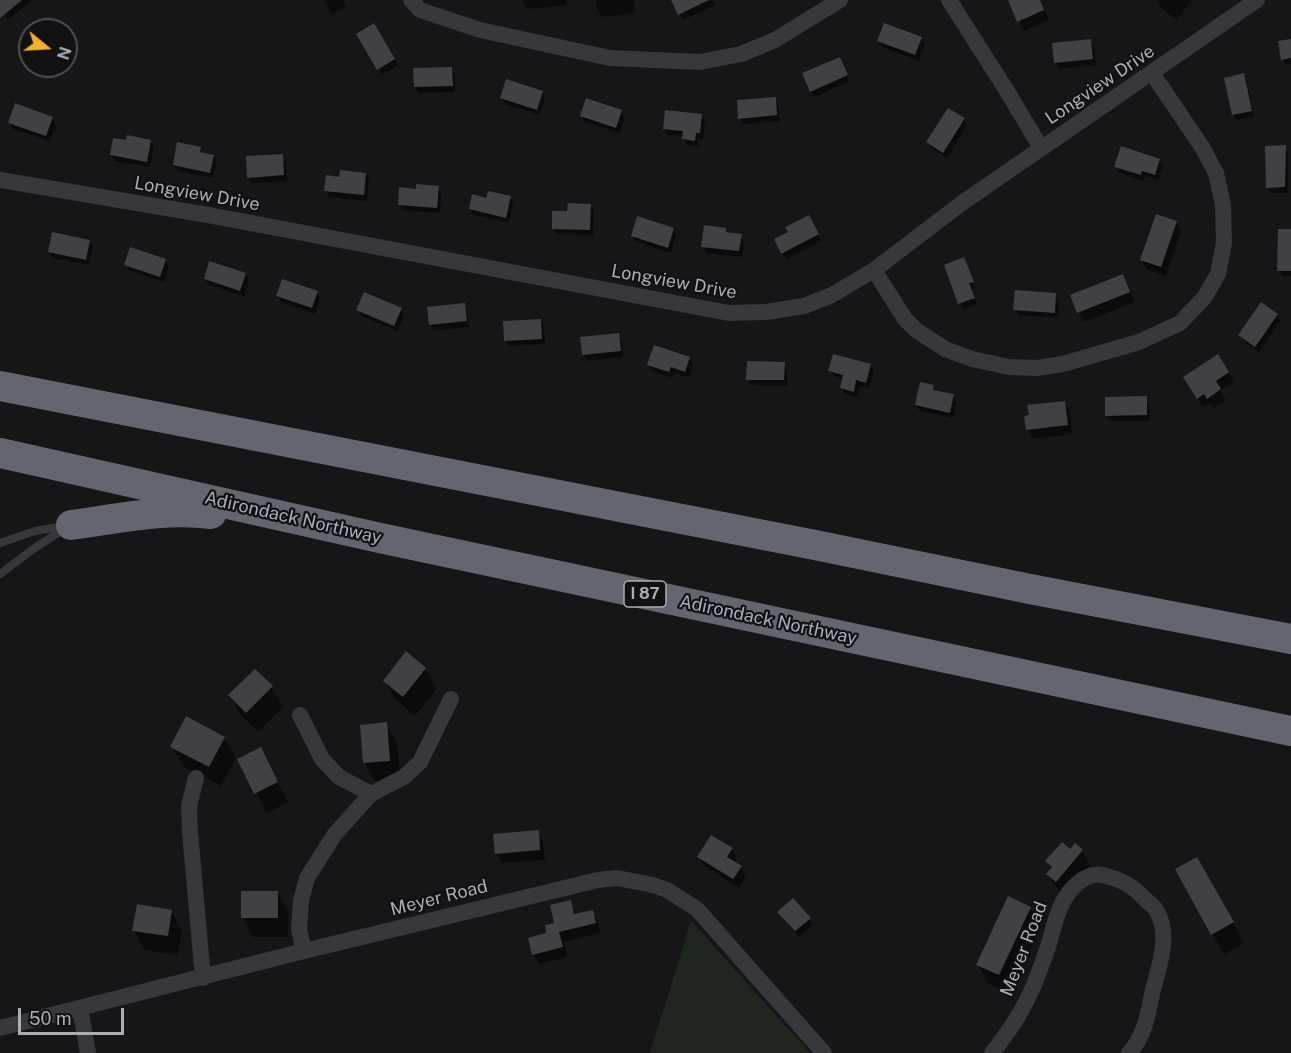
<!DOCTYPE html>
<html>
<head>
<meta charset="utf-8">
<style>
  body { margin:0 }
  #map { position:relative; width:1291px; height:1053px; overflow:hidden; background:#161618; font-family:"Public Sans",sans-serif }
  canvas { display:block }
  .north { position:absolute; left:18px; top:18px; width:60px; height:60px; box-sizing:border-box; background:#111113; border:2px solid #4d4f55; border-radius:50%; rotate:108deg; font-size:16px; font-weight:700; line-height:24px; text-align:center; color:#a8adb8 }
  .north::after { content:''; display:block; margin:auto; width:21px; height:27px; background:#f2b134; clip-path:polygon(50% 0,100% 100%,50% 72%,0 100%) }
  .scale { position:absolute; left:18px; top:1008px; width:106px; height:27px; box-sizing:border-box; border:3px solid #a8adb8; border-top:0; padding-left:8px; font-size:18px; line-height:21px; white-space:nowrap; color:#a8adb8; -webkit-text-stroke:4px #111113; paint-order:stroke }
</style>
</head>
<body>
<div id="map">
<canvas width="1291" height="1053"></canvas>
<div class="north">N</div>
<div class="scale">50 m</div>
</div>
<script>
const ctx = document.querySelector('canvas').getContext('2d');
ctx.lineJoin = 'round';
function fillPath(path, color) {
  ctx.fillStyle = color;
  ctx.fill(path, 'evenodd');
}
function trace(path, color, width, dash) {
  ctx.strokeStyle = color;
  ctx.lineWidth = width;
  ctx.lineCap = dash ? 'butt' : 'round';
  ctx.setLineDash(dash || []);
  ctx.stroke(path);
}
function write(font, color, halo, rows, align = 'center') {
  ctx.font = font + ' "Public Sans",sans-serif';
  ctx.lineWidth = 4.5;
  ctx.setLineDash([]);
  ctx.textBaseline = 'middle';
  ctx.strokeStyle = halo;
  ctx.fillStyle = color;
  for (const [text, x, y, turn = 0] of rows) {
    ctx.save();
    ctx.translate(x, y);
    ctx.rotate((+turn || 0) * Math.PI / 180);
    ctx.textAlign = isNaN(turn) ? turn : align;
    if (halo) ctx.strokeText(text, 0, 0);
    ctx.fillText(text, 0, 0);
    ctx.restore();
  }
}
fillPath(new Path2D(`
  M691,921L810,1053H650Z`), '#1e261f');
fillPath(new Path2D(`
  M0,0H32L9,19L0,8Z
  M325,0H343L346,8L331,14Z
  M522,0H566L567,5L527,9Z
  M596,0H634L635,13L602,17L597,8Z
  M673,0H713L715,5L683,20Z
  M1010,0H1040L1049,20L1024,31Z
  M1157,0H1192L1177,20L1161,8Z
  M374,25L398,65L382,75L358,34Z
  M921,38L925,44L919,61L882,47L878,41Z
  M1090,41L1094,47L1096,65L1059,69L1056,63Z
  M1291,41V64L1286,65L1282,59Z
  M843,65L850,81L814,97L811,91Z
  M415,69H452L455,75V92L419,93L415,87Z
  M1244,75L1247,81L1254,117L1236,120L1233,114Z
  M542,92L545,99L540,115L505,104L501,97Z
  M775,98L778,104L780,121L743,124L740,118Z
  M621,111L625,117L620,133L585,122L582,116Z
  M701,115L705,122L703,139L698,138V146L687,145L684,139V136L668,135L664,128Z
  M52,118L56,124L50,141L13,129L9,123Z
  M964,119L967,125L947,158L932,148L928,142Z
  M150,141L154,147L150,167L115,161L111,155L128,142Z
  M1285,147L1288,153V193H1271L1268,187Z
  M200,148L203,154L213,156L217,162L213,178L178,171L174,165Z
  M282,156L286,162L287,181L252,183L248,177Z
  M1159,160L1163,167L1158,180L1145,176L1144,181L1119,173L1116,167Z
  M366,174L369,181L367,201L329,197L326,191L341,178Z
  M438,187L441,194L440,213L403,210L399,204L417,190Z
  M510,198L513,204L509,223L474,215L470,209L487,199Z
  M590,205L594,211L593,235L557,234L553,228Z
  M808,217L821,241L786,259L776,240L790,233Z
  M1176,222L1181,231L1166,276L1147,270L1142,260Z
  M673,229L676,235L671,253L636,242L633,236Z
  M725,229L728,234L741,235L744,242L742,257L707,253L703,247Z
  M1291,230V276H1282L1279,270Z
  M89,241L93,247L89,265L53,258L49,252Z
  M964,259L976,288L971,289L977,304L963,309L945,266Z
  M165,260L169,266L164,282L130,271L126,265Z
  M245,274L249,280L244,296L209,285L205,279Z
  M1123,276L1135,302L1084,322L1072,296Z
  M317,292L320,298L315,314L281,302L278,296Z
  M1055,295L1059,301L1058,318L1018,315L1015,309Z
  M464,304L467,311L469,327L434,331L430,325Z
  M401,309L404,315L398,331L361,316L358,310Z
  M1277,315L1280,321L1259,352L1244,341L1240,335Z
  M541,320L544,327L545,344L509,346L505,340Z
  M618,335L622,341L623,357L587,361L584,355Z
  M689,358L693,364L689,377L674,373L673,378L652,371L649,365Z
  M784,364L787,370V386L751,385L748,379Z
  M870,366L874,372L869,388L860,386L857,397L845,394L842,388L844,379L834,376L830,370Z
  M1228,373L1234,382L1220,391L1226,400L1214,408L1210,403L1203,407L1190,387Z
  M933,386L937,392L953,396L957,402L953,418L920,411L916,405Z
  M1146,398L1149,404L1150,421H1110L1106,415Z
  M1064,402L1070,412L1072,434L1033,439L1027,429L1030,416Z
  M425,669L437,688L415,716L396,700L384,681Z
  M271,687L283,707L258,732L241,715L230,696Z
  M386,724L397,743L401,780L376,782L365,763Z
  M224,738L236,757L221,786L183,766L172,747Z
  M260,749L288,802L267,813L239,759Z
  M538,832L543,841L545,860L502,863L497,854Z
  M1075,845L1082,851L1093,871L1060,894L1048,874L1052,870L1047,862L1070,851Z
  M732,849L737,859L735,863L740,867L746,877L739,888L705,866L699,857Z
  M1197,859L1244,943L1224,954L1177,870Z
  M278,893L289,912L288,937H253L242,917Z
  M570,902L576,915L592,911L598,921L600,933L564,942L567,957L539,964L534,954Z
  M1030,908L1041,927L1010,994L989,984L978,965Z
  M171,911L182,931L178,955L145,950L134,931Z
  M779,912L809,918L813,924L799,937L783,918Z`), '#0007');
fillPath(new Path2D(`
  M0,0H22L0,18Z
  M671,0H709L678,15Z
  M1008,0H1040L1044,10L1017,22Z
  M374,23L395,59L377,70L356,34Z
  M884,23L922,37L915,55L877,41Z
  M1091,39L1093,59L1054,63L1052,43Z
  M1291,39V58L1281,60L1278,41Z
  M840,57L848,75L810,92L802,73Z
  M452,67L453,86L414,87L413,68Z
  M1244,73L1252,111L1232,115L1224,78Z
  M506,79L543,91L537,110L500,98Z
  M776,97L777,115L738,119L737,100Z
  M586,98L622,110L616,128L580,116Z
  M15,103L53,117L46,136L8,123Z
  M948,108L965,118L943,153L926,142Z
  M665,110L702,114L700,133H696L695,141L682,139L683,131L663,129Z
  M127,135L151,140L147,162L110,155L113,138L126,140Z
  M177,142L201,147L200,152L214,155L210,173L173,165Z
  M1286,145L1285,187L1266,188L1265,146Z
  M1121,146L1160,159L1155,175L1142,171L1141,175L1114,167Z
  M283,154L284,175L247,178L246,156Z
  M340,170L366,173L364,195L324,191L326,175L339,177Z
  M416,184L439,186L437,208L398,205L399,187L416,189Z
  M488,191L511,196L506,218L469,209L472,194L486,198Z
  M568,203L591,204L590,230L552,229V211H567Z
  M1156,214L1177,221L1161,267L1140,260Z
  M809,215L819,234L781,254L774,239L788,232L785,227Z
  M637,216L674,228L668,248L631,236Z
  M704,225L726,228V232L742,234L739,251L701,247Z
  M1278,229H1291V271H1277Z
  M52,232L90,240L86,260L48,252Z
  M130,247L166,259L160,277L124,265Z
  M964,257L974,282L969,283L975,298L958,304L944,265Z
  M209,261L246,273L240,291L204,279Z
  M1123,274L1130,292L1077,313L1070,295Z
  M282,279L318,291L312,308L276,296Z
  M1015,290L1056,293L1055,313L1013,310Z
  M364,292L402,308L394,326L356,310Z
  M1261,302L1278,314L1255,347L1238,335Z
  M465,303L467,321L429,325L427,307Z
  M541,319L542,339L504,341L503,321Z
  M619,333L621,351L582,355L580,337Z
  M654,345L690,357L685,372L671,367L669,372L647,365Z
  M833,354L871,364L866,383L856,380L854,392L840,388L843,375L828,371Z
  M1218,354L1229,372L1216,381L1221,389L1207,399L1204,394L1197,399L1183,377Z
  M747,361L785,362L784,380H746Z
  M920,382L934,385L933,390L954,394L950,413L915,405Z
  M1147,396V415L1105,416V397Z
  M1065,401L1068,425L1026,430L1024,416L1029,415L1027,405Z
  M406,651L426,668L403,697L383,681Z
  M255,669L273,686L246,713L228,695Z
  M186,716L225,737L209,767L170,747Z
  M387,722L390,761L363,763L360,725Z
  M261,747L278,782L254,794L237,759Z
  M539,830L540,850L495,854L493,834Z
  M711,835L733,848L727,857L742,866L733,879L697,857Z
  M1062,842L1070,849L1075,843L1083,850L1056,882L1046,874L1052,867L1045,861Z
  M1197,857L1234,922L1211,935L1175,869Z
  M241,891H278V918H241Z
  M1008,896L1031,907L999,975L976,965Z
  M793,898L811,918L795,931L777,912Z
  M571,900L574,914L593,910L596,923L559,932L563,947L532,955L528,938L546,933L545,925L554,923L550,905Z
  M137,904L172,910L168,936L132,931Z`), '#404145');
trace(new Path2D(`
  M0,543L35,531L65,526
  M0,574L36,547L66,528`), '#37383d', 8);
trace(new Path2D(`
  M411,0L420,10L480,30L610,58L700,62L741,54L775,40L840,0
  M949,0L1007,91L1041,148
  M0,180L208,215L729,313L766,312L804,306L832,295L874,270L962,203L1257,0
  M874,270L905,319L916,330L945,349L972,359L1009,367L1037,368L1063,364L1139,342L1180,323L1204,298L1218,274L1224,243L1223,205L1216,173L1202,147L1152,73
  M300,715L322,759L339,777L371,794
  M196,778L189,806L190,832L203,978
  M304,951L299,929L301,901L307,878L335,834L371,794L404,777L420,762L451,699
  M80,1008L88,1053
  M0,1028L304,951L598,880L617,878L653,885L667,890L697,909L824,1053
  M992,1053C1008,1033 1023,1011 1033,987C1039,973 1044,958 1049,944C1055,922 1060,897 1078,883C1092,871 1101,874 1116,879C1128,883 1138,891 1146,900C1149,903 1154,906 1156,910C1172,935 1158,968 1152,994C1148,1015 1144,1037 1129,1053`), '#37383d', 16);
trace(new Path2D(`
  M0,386L815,545L1030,589L1291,639
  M0,453L380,538L1291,731
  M71,525C117,519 164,508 211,514`), '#63666e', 30);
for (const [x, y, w] of [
  [645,594,42]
]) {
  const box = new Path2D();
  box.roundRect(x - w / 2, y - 13, w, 26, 4.5);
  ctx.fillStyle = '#111113';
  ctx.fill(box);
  trace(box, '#a8adb8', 1.5);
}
write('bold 16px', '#a8adb8', null, [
  ["I 87",645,594]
]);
write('18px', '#a8adb8', '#111113', [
  ["Longview Drive",1100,85,-34],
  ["Longview Drive",197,194,10],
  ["Longview Drive",674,282,10],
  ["Adirondack Northway",293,518,13],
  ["Adirondack Northway",768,620,12],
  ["Meyer Road",439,898,-14],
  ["Meyer Road",1024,949,-69]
]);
</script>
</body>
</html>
